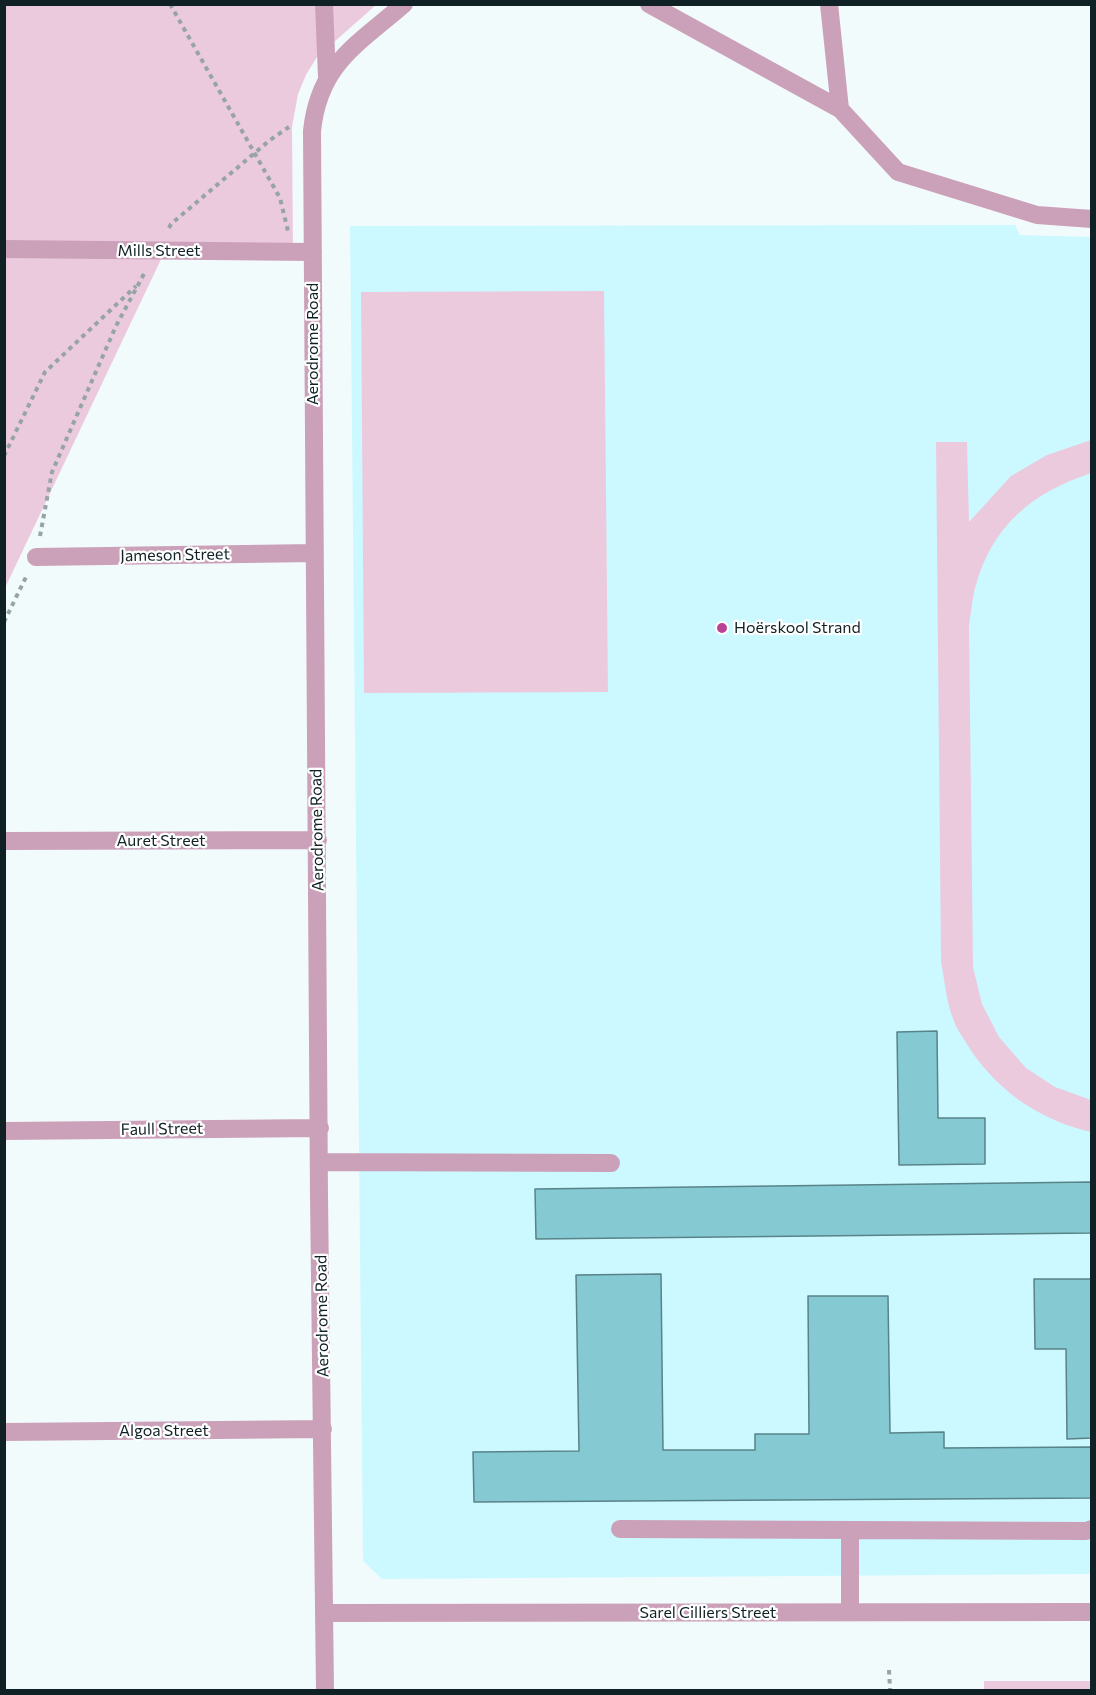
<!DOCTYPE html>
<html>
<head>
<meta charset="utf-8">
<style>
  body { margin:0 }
  #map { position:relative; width:1096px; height:1695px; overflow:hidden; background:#f2fbfc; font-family:Commissioner,sans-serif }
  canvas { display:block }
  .frame { position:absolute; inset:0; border:6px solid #0f2124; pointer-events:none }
</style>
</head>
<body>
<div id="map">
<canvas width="1096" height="1695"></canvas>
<div class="frame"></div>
</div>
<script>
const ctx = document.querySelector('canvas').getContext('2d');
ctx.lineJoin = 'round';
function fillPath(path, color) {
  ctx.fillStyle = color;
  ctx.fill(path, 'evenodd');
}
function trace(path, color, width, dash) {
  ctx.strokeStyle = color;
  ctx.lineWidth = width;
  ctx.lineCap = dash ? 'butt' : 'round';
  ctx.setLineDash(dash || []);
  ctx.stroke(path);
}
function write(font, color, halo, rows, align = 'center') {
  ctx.font = font + ' Commissioner,sans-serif';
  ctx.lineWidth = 4.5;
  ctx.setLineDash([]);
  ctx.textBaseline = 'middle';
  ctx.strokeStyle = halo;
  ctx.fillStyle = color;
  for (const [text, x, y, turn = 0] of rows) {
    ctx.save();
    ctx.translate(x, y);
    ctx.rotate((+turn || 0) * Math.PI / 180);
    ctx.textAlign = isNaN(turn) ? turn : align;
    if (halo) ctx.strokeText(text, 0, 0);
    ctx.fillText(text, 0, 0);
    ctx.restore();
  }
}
fillPath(new Path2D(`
  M1015,225L1020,235L1091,237V1574L382,1579L363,1561L350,226Z`), '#ccf9ff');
fillPath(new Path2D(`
  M5,5H376L317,57L306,75L298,94L292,127L293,252L164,253L5,588Z
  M604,291L608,692L364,693L361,292Z
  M1091,440V473C1032,493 992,525 975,588C972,600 971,613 969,625L973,967L982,1004L999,1037L1026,1068L1055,1087L1091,1100V1132C1038,1120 993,1088 965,1041C961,1034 956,1028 954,1021C946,1003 945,981 941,962L936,442H967L969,522L1011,476L1047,455Z
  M984,1681H1091V1690H984Z`), '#eccadd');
const building = new Path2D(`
  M937,1031L938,1118H985V1164L899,1165L897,1032Z
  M1092,1182V1233L536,1239L535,1189Z
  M661,1274L663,1450H755V1434H809L808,1296H888L890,1433L944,1432V1448L1092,1447V1498L474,1502L473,1452L579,1451L576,1275Z
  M1034,1279H1092V1438L1067,1439L1066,1349H1035Z`);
fillPath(building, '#85cad3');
trace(building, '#588388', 1.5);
trace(new Path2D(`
  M170,4L280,198L288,231
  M169,228L171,224L270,140L289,127
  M4,456L45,372L136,286
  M40,536L52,472L116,326L145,272
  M4,622L26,577
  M889,1670L890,1690`), '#97a4a6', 4, [4.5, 4.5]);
trace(new Path2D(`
  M324,4L327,77
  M649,4L840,109L898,172L1037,215L1092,219
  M829,4L840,109
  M4,249L313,252
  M36,557L314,553
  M4,841L318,840
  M4,1131L320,1128
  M320,1162L611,1163
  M4,1432L323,1429
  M620,1529L1086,1531L1092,1529
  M850,1531V1612
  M325,1613L1092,1612
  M325,1690L319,1196L312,131C319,64 357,45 404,4`), '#cba1ba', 18);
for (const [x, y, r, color] of [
  [722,628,6,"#bb4194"]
]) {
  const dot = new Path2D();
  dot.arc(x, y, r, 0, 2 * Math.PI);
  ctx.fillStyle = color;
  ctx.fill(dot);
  trace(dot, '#fff', 2);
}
write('16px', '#0f2124', '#fff', [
  ["Mills Street",159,251],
  ["Aerodrome Road",313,344,-90],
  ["Jameson Street",175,555,-1],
  ["Aerodrome Road",317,830,-91],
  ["Auret Street",161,841],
  ["Faull Street",162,1129,-1],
  ["Aerodrome Road",322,1316,-91],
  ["Algoa Street",164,1431],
  ["Sarel Cilliers Street",708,1613]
]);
write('16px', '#0f2124', '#fff', [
  ["Hoërskool Strand",734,628]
], 'left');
</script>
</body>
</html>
